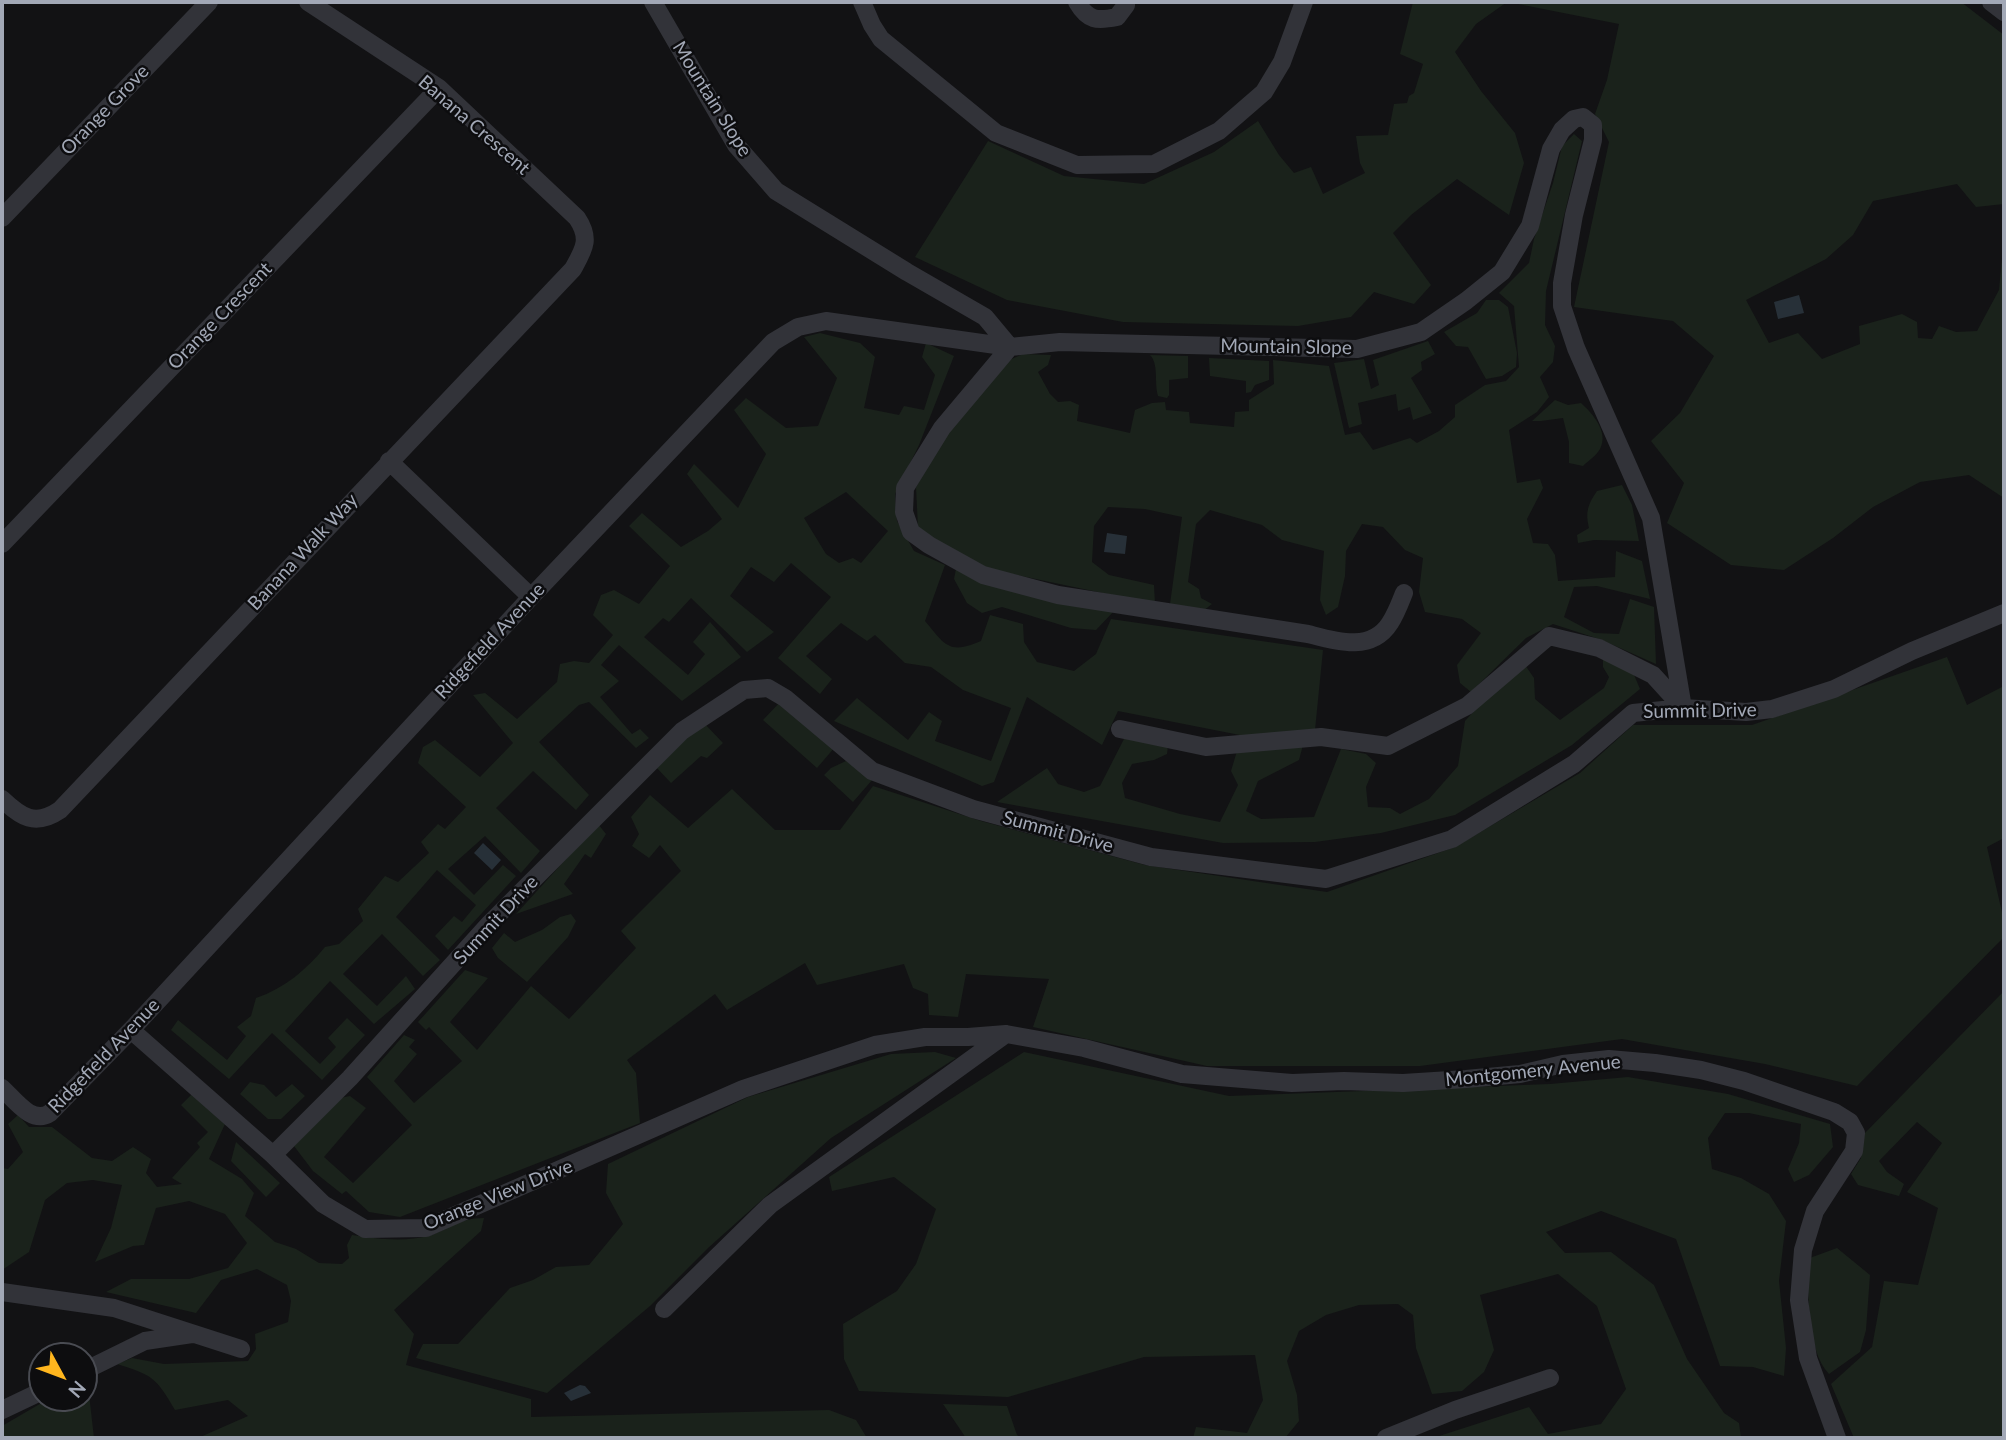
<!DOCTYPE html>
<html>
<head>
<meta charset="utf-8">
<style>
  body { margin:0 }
  #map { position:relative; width:2006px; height:1440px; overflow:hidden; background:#121214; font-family:Lato,sans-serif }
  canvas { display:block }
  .frame { position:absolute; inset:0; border:4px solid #a2a8b6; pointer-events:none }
  .north { position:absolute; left:28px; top:1342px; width:70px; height:70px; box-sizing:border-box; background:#0d0d0f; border:2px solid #494b52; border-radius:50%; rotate:131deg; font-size:19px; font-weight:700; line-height:28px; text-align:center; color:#a2a8b6 }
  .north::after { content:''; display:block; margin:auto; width:24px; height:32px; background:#ffb61e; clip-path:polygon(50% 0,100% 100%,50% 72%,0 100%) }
</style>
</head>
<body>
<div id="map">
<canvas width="2006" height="1440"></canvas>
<div class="frame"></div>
<div class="north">N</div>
</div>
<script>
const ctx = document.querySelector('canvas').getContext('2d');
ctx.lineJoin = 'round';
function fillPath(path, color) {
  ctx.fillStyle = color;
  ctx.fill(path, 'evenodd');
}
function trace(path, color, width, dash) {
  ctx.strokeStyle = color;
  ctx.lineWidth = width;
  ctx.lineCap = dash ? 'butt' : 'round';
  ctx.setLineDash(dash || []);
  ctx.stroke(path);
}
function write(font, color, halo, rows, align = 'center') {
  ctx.font = font + ' Lato,sans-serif';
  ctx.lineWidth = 5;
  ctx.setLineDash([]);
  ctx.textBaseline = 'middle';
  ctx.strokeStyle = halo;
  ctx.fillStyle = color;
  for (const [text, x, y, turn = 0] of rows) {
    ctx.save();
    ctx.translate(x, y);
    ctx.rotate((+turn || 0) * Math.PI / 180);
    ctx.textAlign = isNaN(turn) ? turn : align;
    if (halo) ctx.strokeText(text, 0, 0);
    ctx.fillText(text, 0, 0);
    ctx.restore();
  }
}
fillPath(new Path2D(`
  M1413,2H1507L1476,24L1455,52L1481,91L1515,133L1524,163L1509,215L1457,179L1411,215L1393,233L1431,285L1414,304L1374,292L1351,317L1298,326L1123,322L1007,300L915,257L988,141L1064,176L1144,184L1214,152L1258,121L1279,155L1294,173L1311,167L1323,194L1365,173L1360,163L1356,136L1388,135L1394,104L1407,103L1409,96L1414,93L1423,64L1400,54Z
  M1508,2H1961L2004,35V204L1976,207L1957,184L1873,201L1853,235L1826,259L1746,300L1769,343L1798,333L1822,359L1860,344L1859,326L1902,314L1917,322L1918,338L1932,339L1939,326L1956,332L1977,331L1999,290L2004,237V498L1969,475L1920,482L1873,507L1833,538L1784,570L1731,565L1667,523L1684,483L1651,441L1680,413L1714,356L1673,321L1574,307L1609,142L1595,114L1607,80L1619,24Z
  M1574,134L1582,141L1546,291L1545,325L1555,346L1553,362L1540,377L1549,397L1537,412L1509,430L1517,483L1540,479L1543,488L1527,519L1533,543L1548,544L1555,555L1558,581L1615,577L1616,551L1642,561L1650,599L1597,586L1574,587L1564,617L1594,633L1619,634L1630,599L1654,607L1656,664L1602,640L1553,624L1526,638L1471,692L1460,683L1457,665L1481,633L1462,619L1425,612L1419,592L1423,558L1405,550L1383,527L1362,524L1346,551L1345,576L1338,607L1326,615L1320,600L1324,551L1282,540L1262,525L1210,510L1196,524L1188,582L1199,589L1201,598L1212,604L1203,611L1170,604L1182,517L1145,509L1108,507L1094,526L1092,562L1109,575L1154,585L1155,604L988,569L947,548L918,528L916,487L953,421L1007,361L1023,354L1051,355L1048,365L1038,372L1050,394L1058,402L1070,401L1079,405L1077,421L1130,433L1135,410L1152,403L1165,402L1166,410L1189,412L1190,423L1234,427L1235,412L1249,411V400L1274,384L1273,360L1329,366L1345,435L1360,432L1373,450L1410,438L1417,443L1439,431L1455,417V405L1485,385L1506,381L1519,367L1514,306L1499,293L1529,263L1534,239L1553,183L1562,146Z
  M1486,300H1499L1508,307L1517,353L1516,367L1502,376L1486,379L1468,347L1456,346L1444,332L1477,313Z
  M820,333L860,343L875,357L864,408L899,415L904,406L924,410L935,375L922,357L926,343L954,356L919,445L895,494L897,521L914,551L945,565L925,621C945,645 949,655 981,641L990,615L1023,624L1024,642L1037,662L1074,671L1096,654L1111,619L1323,650L1315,730L1255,738L1118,711L1102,745L1027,697L994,782L982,786L834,721L857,698L908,740L929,712L942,721L935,741L991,761L1011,708L963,690L931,667L905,663L875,635L867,641L841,623L806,656L832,679L820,694L778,658L831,597L791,563L774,582L751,567L730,596L774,632L747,652L691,598L669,622L663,618L644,637L688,675L705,654L693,642L710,622L741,657L682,701L619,645L601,665L619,681L600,697L632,734L640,729L649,738L636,748L589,702L579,705L539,742L589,795L576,810L533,771L496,808L540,851L521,873L485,836L448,869L474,895L503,865L516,876L448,950L435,936L454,916L462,922L476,905L437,870L396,917L440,960L423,976L382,934L343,974L377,1006L406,976L415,989L374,1024L330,981L285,1031L320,1064L336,1047L328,1038L347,1018L365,1035L322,1080L272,1033L229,1079L171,1030L178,1020L227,1060L246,1036L237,1027L251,1016L256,998C285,988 306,970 325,947L339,944L363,921L358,909L385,876L398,882L429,853L421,842L438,824L445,829L466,807L418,763L423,747L435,740L480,777L513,743L473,695L485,693L517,719L557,682L560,664L574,661L589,663L613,635L593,615L601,595L614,590L639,604L670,566L629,526L642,513L681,547L708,531L722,519L687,474L694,464L738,508L766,454L734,410L746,398L786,428L818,426L837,378L804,337ZM846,492L888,531L861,563L853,558L839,563L826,554L804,518Z
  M1428,341L1435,354L1421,362L1422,370L1411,378L1432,413L1413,420L1410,407L1398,411L1396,394L1358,403L1362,424L1349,428L1334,363L1364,359L1371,389L1379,385L1373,360Z
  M1150,355L1188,356V378L1169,380V395L1167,398L1158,396C1154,382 1159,364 1150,355Z
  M1209,358L1269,361V380L1255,385L1251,392L1246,393V381L1210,376Z
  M1555,400L1568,405L1581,403C1593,414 1609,432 1600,449C1596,456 1588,461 1583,466L1569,463V442L1563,418L1541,421H1532Z
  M1622,485L1632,505L1639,541L1594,540L1578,543L1577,535L1589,528C1585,512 1588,504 1597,491Z
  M956,569L1115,610L1096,630L1071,628L1002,607L982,613L967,603L954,579Z
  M1947,657L1967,705L2004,686V838L1987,847L2004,921V937L1857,1086L1765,1064L1622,1039L1420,1066H1207L1033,1027L1049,979L966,974L958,1017L929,1015L928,994L913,988L904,964L817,985L805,963L727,1010L715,994L627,1060L636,1073L640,1123L400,1217L369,1212L346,1191L342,1194L313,1171L294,1146L340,1098L350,1096L366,1108L324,1157L353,1183L412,1125L367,1077L404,1035L415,1040L409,1047L417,1054L394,1081L414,1103L462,1061L429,1027L426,1030L418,1022L465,970L488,978L450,1022L477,1050L531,986L569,1019L636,948L621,931L681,871L660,845L649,858L632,846L639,834L631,817L650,795L688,828L732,789L775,830H840L873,786L981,821L1145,865L1327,892L1455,847L1580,773L1633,725H1752Z
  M1603,658L1632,670L1640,689L1572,745L1455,815L1381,833L1315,842L1223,843L997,802L1047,768L1058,784L1084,792L1100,786L1125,737L1168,745L1167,754L1154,760L1132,764L1122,783L1125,798L1180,814L1220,822L1238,785L1231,771L1237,751L1303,745L1299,760L1258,781L1246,811L1261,819L1314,817L1341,749L1366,754L1376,763L1366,787L1368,807L1390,808L1400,814L1429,799L1458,766L1465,721L1486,698L1525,665L1534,678L1535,699L1560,720L1604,688L1609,677L1603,667Z
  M782,700L835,747L817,768L763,720Z
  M703,722L723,743L707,758L701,756L671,783L655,766Z
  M846,761L873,779L853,802L824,775L831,768Z
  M598,824L606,834L591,858L585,854L564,884L573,894L516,914Z
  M571,914L576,921L568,937L527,982L498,958L492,948L504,933L515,942L542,930L560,917Z
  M2004,991V1438H1854L1831,1384L1872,1347L1884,1281L1918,1285L1938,1208L1907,1192L1942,1143L1917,1122L1879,1161L1887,1172L1904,1184L1899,1196L1858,1185L1851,1174L1861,1158L1864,1134Z
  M935,1052L956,1058L831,1138L708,1248L650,1306L547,1393L416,1358L423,1344H458L510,1288L533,1280L556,1267L589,1265L623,1224L606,1193L608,1164L748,1097L891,1054Z
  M1024,1052L1229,1096L1550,1084L1628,1077L1728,1094L1830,1124L1833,1147L1809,1175L1794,1182L1788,1169L1799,1143L1801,1124L1749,1113H1725L1708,1138L1712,1169L1741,1178L1769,1194L1786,1221L1779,1281L1786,1348L1784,1376L1753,1367L1720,1366L1676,1239L1601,1211L1546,1232L1565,1253L1611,1252L1654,1285L1687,1359L1724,1413L1739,1423L1741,1438H1433L1529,1407L1548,1434L1601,1424L1626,1389L1597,1306L1558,1274L1480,1295L1494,1350L1484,1372L1462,1391L1432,1394L1416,1348L1413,1315L1398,1304L1359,1305L1326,1315L1299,1331L1287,1361L1297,1395L1299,1421L1285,1438H1193L1196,1427L1247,1433L1263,1400L1255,1355L1144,1357L1008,1397L859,1391L844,1359L843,1324L897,1291L916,1264L936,1209L894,1177L832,1191L829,1177Z
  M250,1082L264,1085L276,1097L292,1084L305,1096L281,1119H268L240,1094Z
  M192,1094L225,1124L209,1159L242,1179L254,1193L245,1216L275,1242L296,1249L319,1263L342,1264L349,1258L347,1245L352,1235C374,1239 406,1242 428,1236C451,1229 458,1218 484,1218L481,1231L394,1310L414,1334L406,1365L531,1399V1417L829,1410L856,1420L867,1438H198L248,1416L228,1400L175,1410C156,1377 152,1375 117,1364L132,1358L164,1364L248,1361L256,1349L255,1334L288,1322L291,1301L287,1285L257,1269L221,1280L196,1313L106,1292L131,1279H189L228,1268L247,1243L225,1214L189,1201L156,1208L144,1245L133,1246L95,1262L111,1228L122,1185L93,1180L67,1183L45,1200L29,1252L2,1270V1168L8,1169L23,1152L8,1124L18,1115L29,1127H52L92,1158L112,1161L133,1147L151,1159L146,1173L157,1187L182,1184L172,1178L200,1147L197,1143L208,1132L181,1105Z
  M236,1142L280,1183L266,1197L231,1161Z
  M1837,1248L1870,1275L1866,1330L1860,1352L1829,1374C1806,1350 1809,1292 1807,1259Z
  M84,1389L89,1394L94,1438H2V1426L50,1398H84Z
  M943,1404L1007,1406L1017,1435L1022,1438H966Z`), '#1a221b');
fillPath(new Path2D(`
  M1799,295L1804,313L1778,319L1774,302Z
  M1107,533L1127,536L1125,554L1104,552Z
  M483,843L501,860L492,870L474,853Z
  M580,1385L585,1386L591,1393L571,1401L564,1393Z`), '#273038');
trace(new Path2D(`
  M653,2L736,145L776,191L907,272L985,317L1010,347
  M862,2L872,25L881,39L996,133L1077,165L1154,164L1219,131L1264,92L1282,62L1304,2
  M1077,2C1088,21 1097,21 1117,17L1126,5L1125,2
  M1991,2L2004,12
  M2,218L209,2
  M1010,347L942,428L905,488L904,512L911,532L929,545L983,575L1058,595L1308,634C1335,641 1371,653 1390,623C1396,614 1400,603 1404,593
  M389,461L531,597
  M2,544L439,88
  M1120,729L1206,747L1321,737L1388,746L1467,706L1549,636L1599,648L1653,675L1683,708
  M2,799C21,817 35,827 60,810L573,269C584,249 591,239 577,218L439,88L308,2
  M131,1030L273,1155L323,1204L365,1229L426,1228L743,1089L875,1045L925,1037H968L1006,1034L1084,1048L1182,1074L1292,1083L1344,1081L1403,1083L1466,1079L1520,1074L1563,1064L1609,1059L1655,1063L1701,1070L1744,1081L1834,1112L1850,1122L1856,1133L1854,1151L1815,1211L1803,1250L1799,1300L1808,1358L1837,1438
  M2,1088C15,1100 32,1125 50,1113L131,1030L531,597L773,342L798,327L826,321L1010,347L1060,342L1357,349L1421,332L1466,301L1502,272L1530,226L1551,149L1562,130L1574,119L1583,117L1593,125V140L1574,215L1562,283V306L1576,348L1651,518L1683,708
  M273,1155L350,1078L490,923L682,731L744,690L768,688L785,698L872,771L973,809L1151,857L1326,879L1452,839L1574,764L1633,713L1683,708L1746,712L1772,709L1834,689L1912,651L2004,613
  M2,1292L114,1308L241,1349
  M664,1309L770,1205L1006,1034
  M84,1371L145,1341L192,1334
  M2,1410L42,1391
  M1386,1438L1455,1410L1550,1378`), '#323339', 18);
write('19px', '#a2a8b6', '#0d0d0f', [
  ["Mountain Slope",712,99,58],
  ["Orange Grove",105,110,-46],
  ["Banana Crescent",474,125,41],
  ["Orange Crescent",220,316,-46],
  ["Mountain Slope",1286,347,1],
  ["Banana Walk Way",303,552,-47],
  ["Ridgefield Avenue",490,641,-47],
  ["Summit Drive",1700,711,-1],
  ["Summit Drive",1058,832,15],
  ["Summit Drive",496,920,-47],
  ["Ridgefield Avenue",104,1056,-46],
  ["Montgomery Avenue",1533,1071,-6],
  ["Orange View Drive",498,1195,-22]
]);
</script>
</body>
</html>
